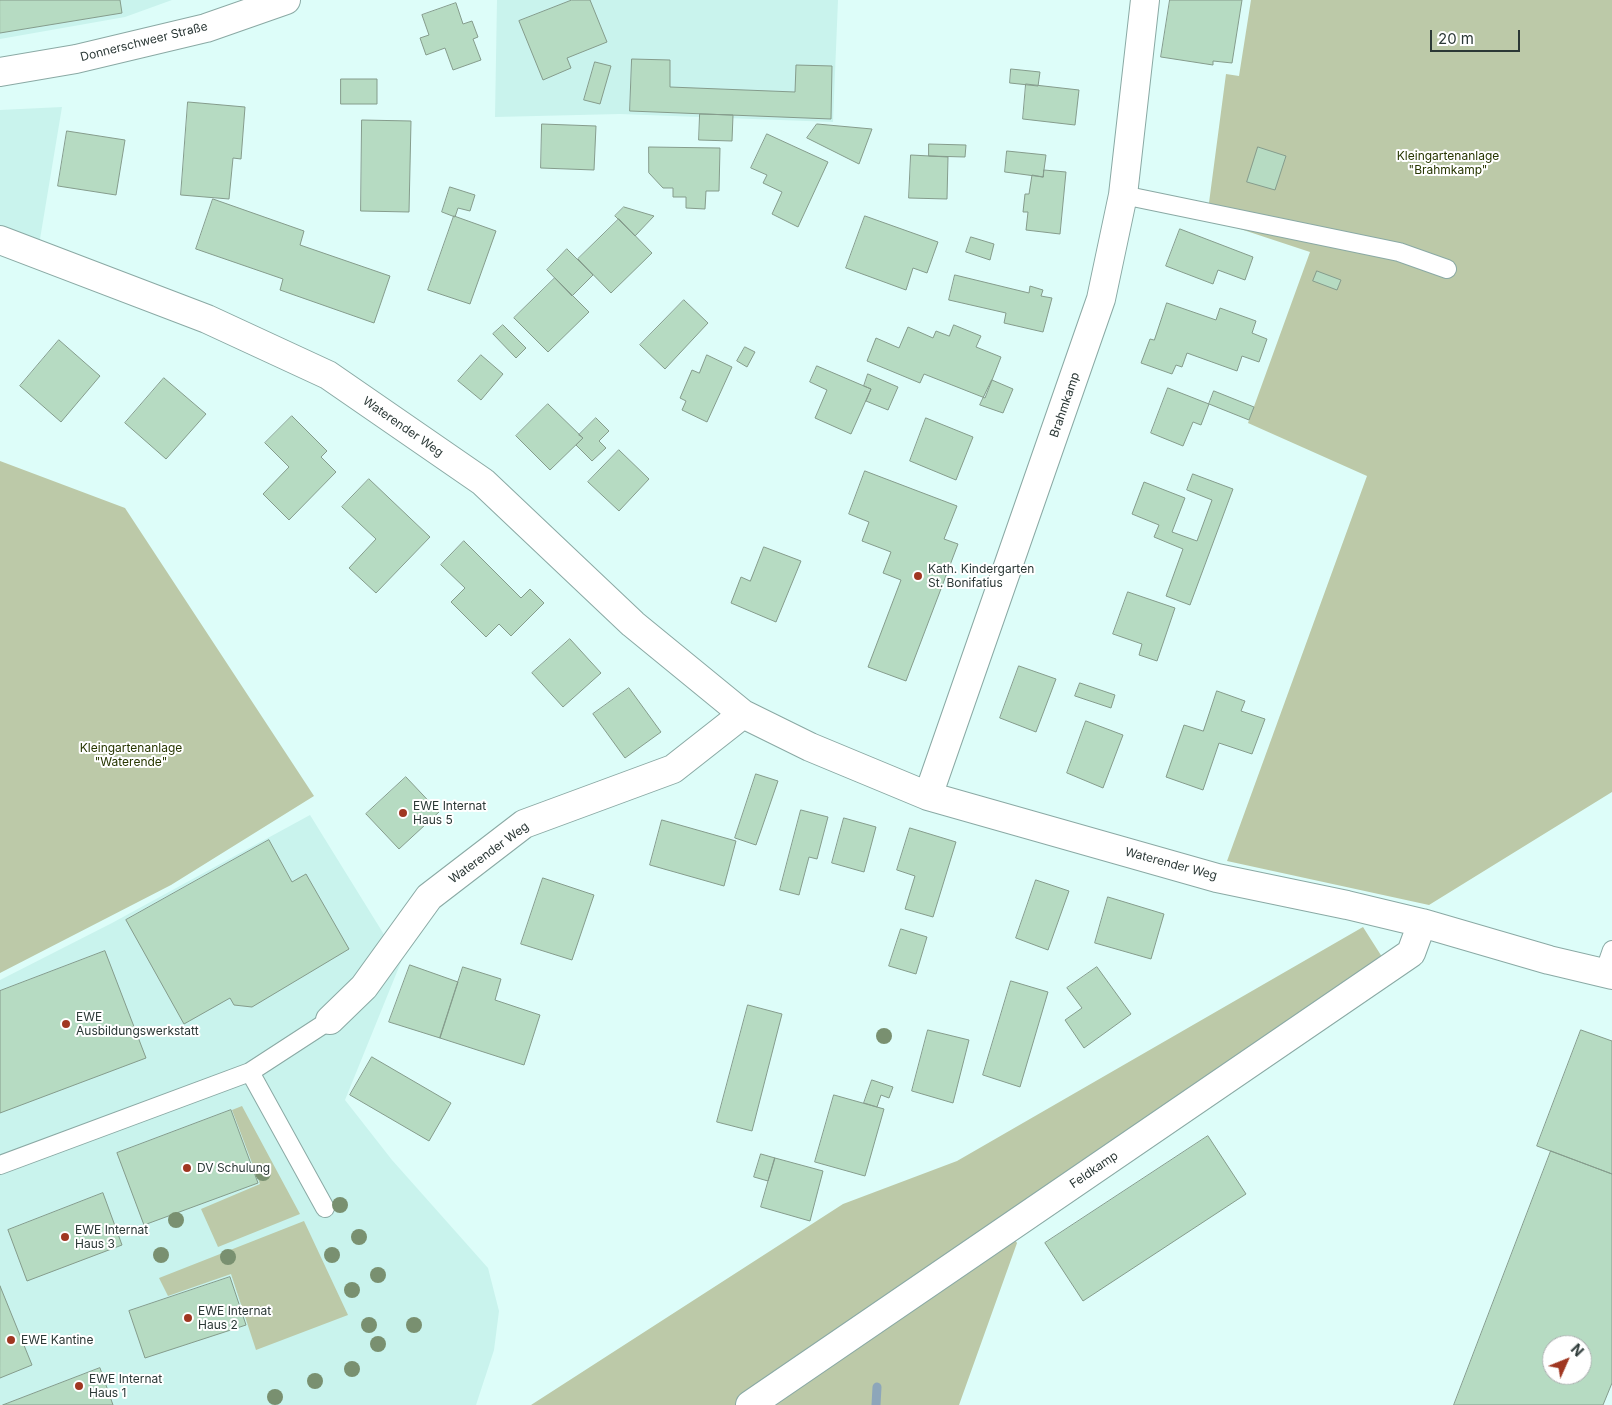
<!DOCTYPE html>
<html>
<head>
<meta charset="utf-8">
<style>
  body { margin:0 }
  #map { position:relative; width:1612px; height:1405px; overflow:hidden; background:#ddfdf9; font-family:Inter,sans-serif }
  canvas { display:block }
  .north { position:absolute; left:1542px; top:1335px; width:50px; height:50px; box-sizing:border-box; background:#fff; border:1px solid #aaafaf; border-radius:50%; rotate:46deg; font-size:14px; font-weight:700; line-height:20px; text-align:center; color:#2b3836 }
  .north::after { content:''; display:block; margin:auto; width:18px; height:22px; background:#a03721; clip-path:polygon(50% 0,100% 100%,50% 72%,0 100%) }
  .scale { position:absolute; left:1430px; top:30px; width:90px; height:22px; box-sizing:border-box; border:2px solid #2b3836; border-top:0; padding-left:6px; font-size:15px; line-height:18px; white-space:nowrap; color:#2b3836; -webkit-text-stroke:4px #fff; paint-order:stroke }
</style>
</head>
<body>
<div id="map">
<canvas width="1612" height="1405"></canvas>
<div class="north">N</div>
<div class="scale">20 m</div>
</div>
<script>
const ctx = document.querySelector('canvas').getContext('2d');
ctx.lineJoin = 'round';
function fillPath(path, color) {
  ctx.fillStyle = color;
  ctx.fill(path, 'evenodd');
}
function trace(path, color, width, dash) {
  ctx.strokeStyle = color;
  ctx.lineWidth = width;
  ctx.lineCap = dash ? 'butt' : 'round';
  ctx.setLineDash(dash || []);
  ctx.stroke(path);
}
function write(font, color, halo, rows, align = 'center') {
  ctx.font = font + ' Inter,sans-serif';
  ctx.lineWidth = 4;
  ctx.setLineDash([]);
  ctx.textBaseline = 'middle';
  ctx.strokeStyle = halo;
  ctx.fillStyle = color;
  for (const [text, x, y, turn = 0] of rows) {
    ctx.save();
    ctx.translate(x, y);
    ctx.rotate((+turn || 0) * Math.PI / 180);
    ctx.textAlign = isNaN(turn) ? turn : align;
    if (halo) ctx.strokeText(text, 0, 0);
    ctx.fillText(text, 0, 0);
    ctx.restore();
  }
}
fillPath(new Path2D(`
  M0,0H172L125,17L0,39Z
  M497,0H838L833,122L620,114L495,117Z
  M62,107L39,245L0,229V110Z
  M310,815L401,962L345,1100L392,1160L488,1268L499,1311L494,1350L476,1405H0V980L112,923Z`), '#c9f3ed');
fillPath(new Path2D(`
  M1251,0H1612V792L1429,905L1227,861L1367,476L1248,423L1310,252L1207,218L1226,74L1239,76Z
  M0,461L125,508L314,796L171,885L0,973Z
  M1363,927L1384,960L1005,1223L1017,1243L959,1405H531L843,1204L957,1161Z
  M242,1106L300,1214L218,1247L201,1209L260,1184L232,1110Z
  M304,1221L348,1315L256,1350L231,1274L168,1296L159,1278Z`), '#bcc9a8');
trace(new Path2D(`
  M876,1405L877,1387`), '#8da6ba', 9);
const building = new Path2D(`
  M0,0H120L122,13L0,33Z
  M572,0H590L607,42L567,58L571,68L543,80L519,21Z
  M1170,0H1242L1232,63L1213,61V65L1161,57Z
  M456,3L463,24L472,21L478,37L473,39L481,60L453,70L445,48L426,55L420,38L429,35L422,15Z
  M632,59L670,60V87L795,92L796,65L832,66L831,119L630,111Z
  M595,62L611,66L600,104L584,100Z
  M1011,69L1040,72L1038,86L1010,83Z
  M341,79H377V104H341Z
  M1026,84L1079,90L1075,125L1023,119Z
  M188,102L245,107L241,159L233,158L229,199L181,195Z
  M700,114L733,115L732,141L699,140Z
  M362,120L411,121L409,212L361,211Z
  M542,124L596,126L594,170L541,168Z
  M817,124L872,129L859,164L807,138Z
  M67,131L125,140L116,195L58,186Z
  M767,134L828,162L798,227L772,214L782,192L763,183L767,175L751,168Z
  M929,144L966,145L965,157L929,156Z
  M649,147L720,148L719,191H706L705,209L686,208V197H673V188H663L649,173Z
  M1258,147L1286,156L1275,190L1247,182Z
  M1007,151L1046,155L1043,177L1005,172Z
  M911,155L948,157L947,199L909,198Z
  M1044,170L1066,172L1060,234L1026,230L1028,212H1023L1025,194H1029L1032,175L1043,177Z
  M450,187L475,195L470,211L458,208L455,217L442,212Z
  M213,199L304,231L300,245L390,276L374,323L280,290L283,279L196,249Z
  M624,207L654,216L635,236L615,216Z
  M454,216L496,231L470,304L428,290Z
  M865,216L938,242L927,273L913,268L906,290L846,268Z
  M619,219L652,253L611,293L578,259Z
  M1180,229L1253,257L1245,280L1218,270L1213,284L1166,266Z
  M971,237L994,244L990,260L966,252Z
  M567,249L593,275L572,296L547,270Z
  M1317,271L1341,280L1337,290L1313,281Z
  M955,275L1029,293L1030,286L1043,290L1041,296L1052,298L1043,332L1004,323L1006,313L949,300Z
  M555,278L589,312L548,352L514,318Z
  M684,300L708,323L665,369L640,345Z
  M1167,303L1216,320L1220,308L1256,321L1252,333L1267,339L1259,362L1242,356L1237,371L1187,353L1182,367L1176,365L1172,374L1141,363L1150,339L1154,340Z
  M503,325L526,348L516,358L493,334Z
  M954,325L981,336L976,347L1001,357L985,398L924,374L920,383L867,361L876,338L899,348L908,327L933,338L936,331L949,336Z
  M59,340L100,376L61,422L20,386Z
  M745,347L755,352L747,367L737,361Z
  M481,355L503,374L481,400L458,381Z
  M707,355L732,367L707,422L682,410L686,401L680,398L692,370L699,373Z
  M817,366L871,389L851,434L815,418L827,390L810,382Z
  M868,374L898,387L888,410L866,401L871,389L864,386Z
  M164,378L206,414L166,459L125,423Z
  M992,380L1013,389L1003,413L980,405Z
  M1168,388L1209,404L1201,425L1193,422L1183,446L1151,433Z
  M1214,391L1254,407L1249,420L1209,404Z
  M548,404L583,438L550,470L516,436Z
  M292,416L327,451L321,457L336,472L289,520L263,494L289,467L265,443Z
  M596,418L609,431L599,441L606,448L592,461L576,445L583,438L579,435Z
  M926,418L973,437L956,480L910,461Z
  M619,450L649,479L619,511L588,482Z
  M865,471L957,506L944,539L958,544L906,681L868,667L901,580L883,573L891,552L862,541L869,522L849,514Z
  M1193,474L1233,489L1190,605L1166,596L1183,549L1154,537L1159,525L1132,514L1144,482L1185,498L1172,532L1197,541L1212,500L1187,490Z
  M369,479L430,537L376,593L349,568L376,539L342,507Z
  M464,541L521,598L530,589L544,603L511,636L499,624L486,637L451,602L465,588L441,565Z
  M764,547L801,561L776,622L731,603L741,577L750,581Z
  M1128,592L1175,608L1157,661L1139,655L1142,644L1113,634Z
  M570,639L601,673L563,707L532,673Z
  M1019,666L1056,679L1036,732L1000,718Z
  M1080,683L1115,695L1111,708L1075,696Z
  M629,688L661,732L625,758L593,714Z
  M1217,691L1245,701L1241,711L1265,719L1252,754L1219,743L1203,790L1166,777L1184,725L1203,731Z
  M1086,721L1123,735L1103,788L1067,773Z
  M756,774L778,781L756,845L735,838Z
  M406,777L439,812L399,849L366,814Z
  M801,810L828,817L817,859L809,857L799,895L780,890Z
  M844,818L876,827L864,872L832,863Z
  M662,820L736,841L724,886L650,865Z
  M910,828L956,842L933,917L905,909L915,876L897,870Z
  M269,840L292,882L306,874L349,949L252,1007L234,1005L230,998L184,1024L126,920Z
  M543,878L594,895L572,960L521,944Z
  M1036,880L1069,891L1048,950L1016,938Z
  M1108,897L1164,914L1151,959L1095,943Z
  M901,929L927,937L916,974L889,966Z
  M105,951L146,1058L0,1113V991Z
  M410,965L458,982L440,1038L389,1022Z
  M463,967L501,979L495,1000L540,1015L524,1065L440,1038Z
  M1097,967L1131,1014L1084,1048L1065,1020L1082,1008L1067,988Z
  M1011,981L1048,992L1020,1087L983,1075Z
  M748,1005L782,1014L752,1131L717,1122Z
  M928,1030L969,1040L953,1103L912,1091Z
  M1581,1030L1612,1041V1174L1537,1146Z
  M372,1057L451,1103L429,1141L350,1095Z
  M872,1080L893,1087L889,1098L881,1095L877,1107L864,1103Z
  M834,1095L884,1109L865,1176L815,1162Z
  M231,1110L258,1183L144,1225L117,1153Z
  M1208,1136L1246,1194L1083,1301L1045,1243Z
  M1551,1151L1612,1174V1383L1603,1405H1454ZM1552,1345H1582V1375H1552Z
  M761,1154L775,1158L768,1181L754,1177Z
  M775,1158L823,1171L810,1221L761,1207Z
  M103,1193L122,1245L27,1281L8,1230Z
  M230,1277L246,1325L145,1358L129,1311Z
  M0,1286L32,1365L0,1378Z
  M100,1368L113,1405H3Z`);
fillPath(building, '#b6dbc2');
trace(building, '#859c8c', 1);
const service = new Path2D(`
  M1123,195L1399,252L1447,269
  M1604,973L1612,950
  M250,1072L325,1208
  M0,1165L250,1072L330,1020`);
const minor = new Path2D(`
  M0,240L207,319L328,375L483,482L633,624L743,714L810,747L928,796L1217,878L1347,905L1422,923L1549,960L1612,975
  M928,796L1101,299L1123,195L1145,0
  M330,1020L364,987L429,897L524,824L673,769L743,714
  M750,1405L1411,953L1422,923`);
const secondary = new Path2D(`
  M0,72L76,59L206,28L286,0`);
trace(service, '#8aa9a4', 20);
trace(minor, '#8aa9a4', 30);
trace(secondary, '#8aa9a4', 30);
trace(service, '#fff', 18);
trace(minor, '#fff', 28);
trace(secondary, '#fff', 28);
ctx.fillStyle = '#799070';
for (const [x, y] of [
  [884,1036],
  [263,1173],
  [340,1205],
  [176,1220],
  [359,1237],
  [161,1255],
  [332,1255],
  [228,1257],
  [378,1275],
  [352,1290],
  [369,1325],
  [414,1325],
  [378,1344],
  [352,1369],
  [315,1381],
  [275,1397]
]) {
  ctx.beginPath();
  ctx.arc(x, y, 8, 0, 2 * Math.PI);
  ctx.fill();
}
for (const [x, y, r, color] of [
  [918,576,5,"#a03721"],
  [403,813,5,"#a03721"],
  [66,1024,5,"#a03721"],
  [187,1168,5,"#a03721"],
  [65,1237,5,"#a03721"],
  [188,1318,5,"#a03721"],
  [11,1340,5,"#a03721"],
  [79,1386,5,"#a03721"]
]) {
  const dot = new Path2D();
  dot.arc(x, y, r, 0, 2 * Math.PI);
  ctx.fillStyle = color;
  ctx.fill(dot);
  trace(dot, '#fff', 2);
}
write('12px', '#2b3836', '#fff', [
  ["Donnerschweer Straße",144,42,-14],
  ["Brahmkamp",1065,405,-71],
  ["Waterender Weg",403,427,35],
  ["Waterender Weg",489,853,-36],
  ["Waterender Weg",1171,864,15],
  ["Feldkamp",1094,1170,-34]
]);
write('12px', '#273600', '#fff', [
  ["Kleingartenanlage",1448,156],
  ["\"Brahmkamp\"",1448,170],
  ["Kleingartenanlage",131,748],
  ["\"Waterende\"",131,762]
]);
write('12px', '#2b3836', '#fff', [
  ["Kath. Kindergarten",928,569],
  ["St. Bonifatius",928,583],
  ["EWE Internat",413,806],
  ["Haus 5",413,820],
  ["EWE",76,1017],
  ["Ausbildungswerkstatt",76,1031],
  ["DV Schulung",197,1168],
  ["EWE Internat",75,1230],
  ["Haus 3",75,1244],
  ["EWE Internat",198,1311],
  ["Haus 2",198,1325],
  ["EWE Kantine",21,1340],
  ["EWE Internat",89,1379],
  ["Haus 1",89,1393]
], 'left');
</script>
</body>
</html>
